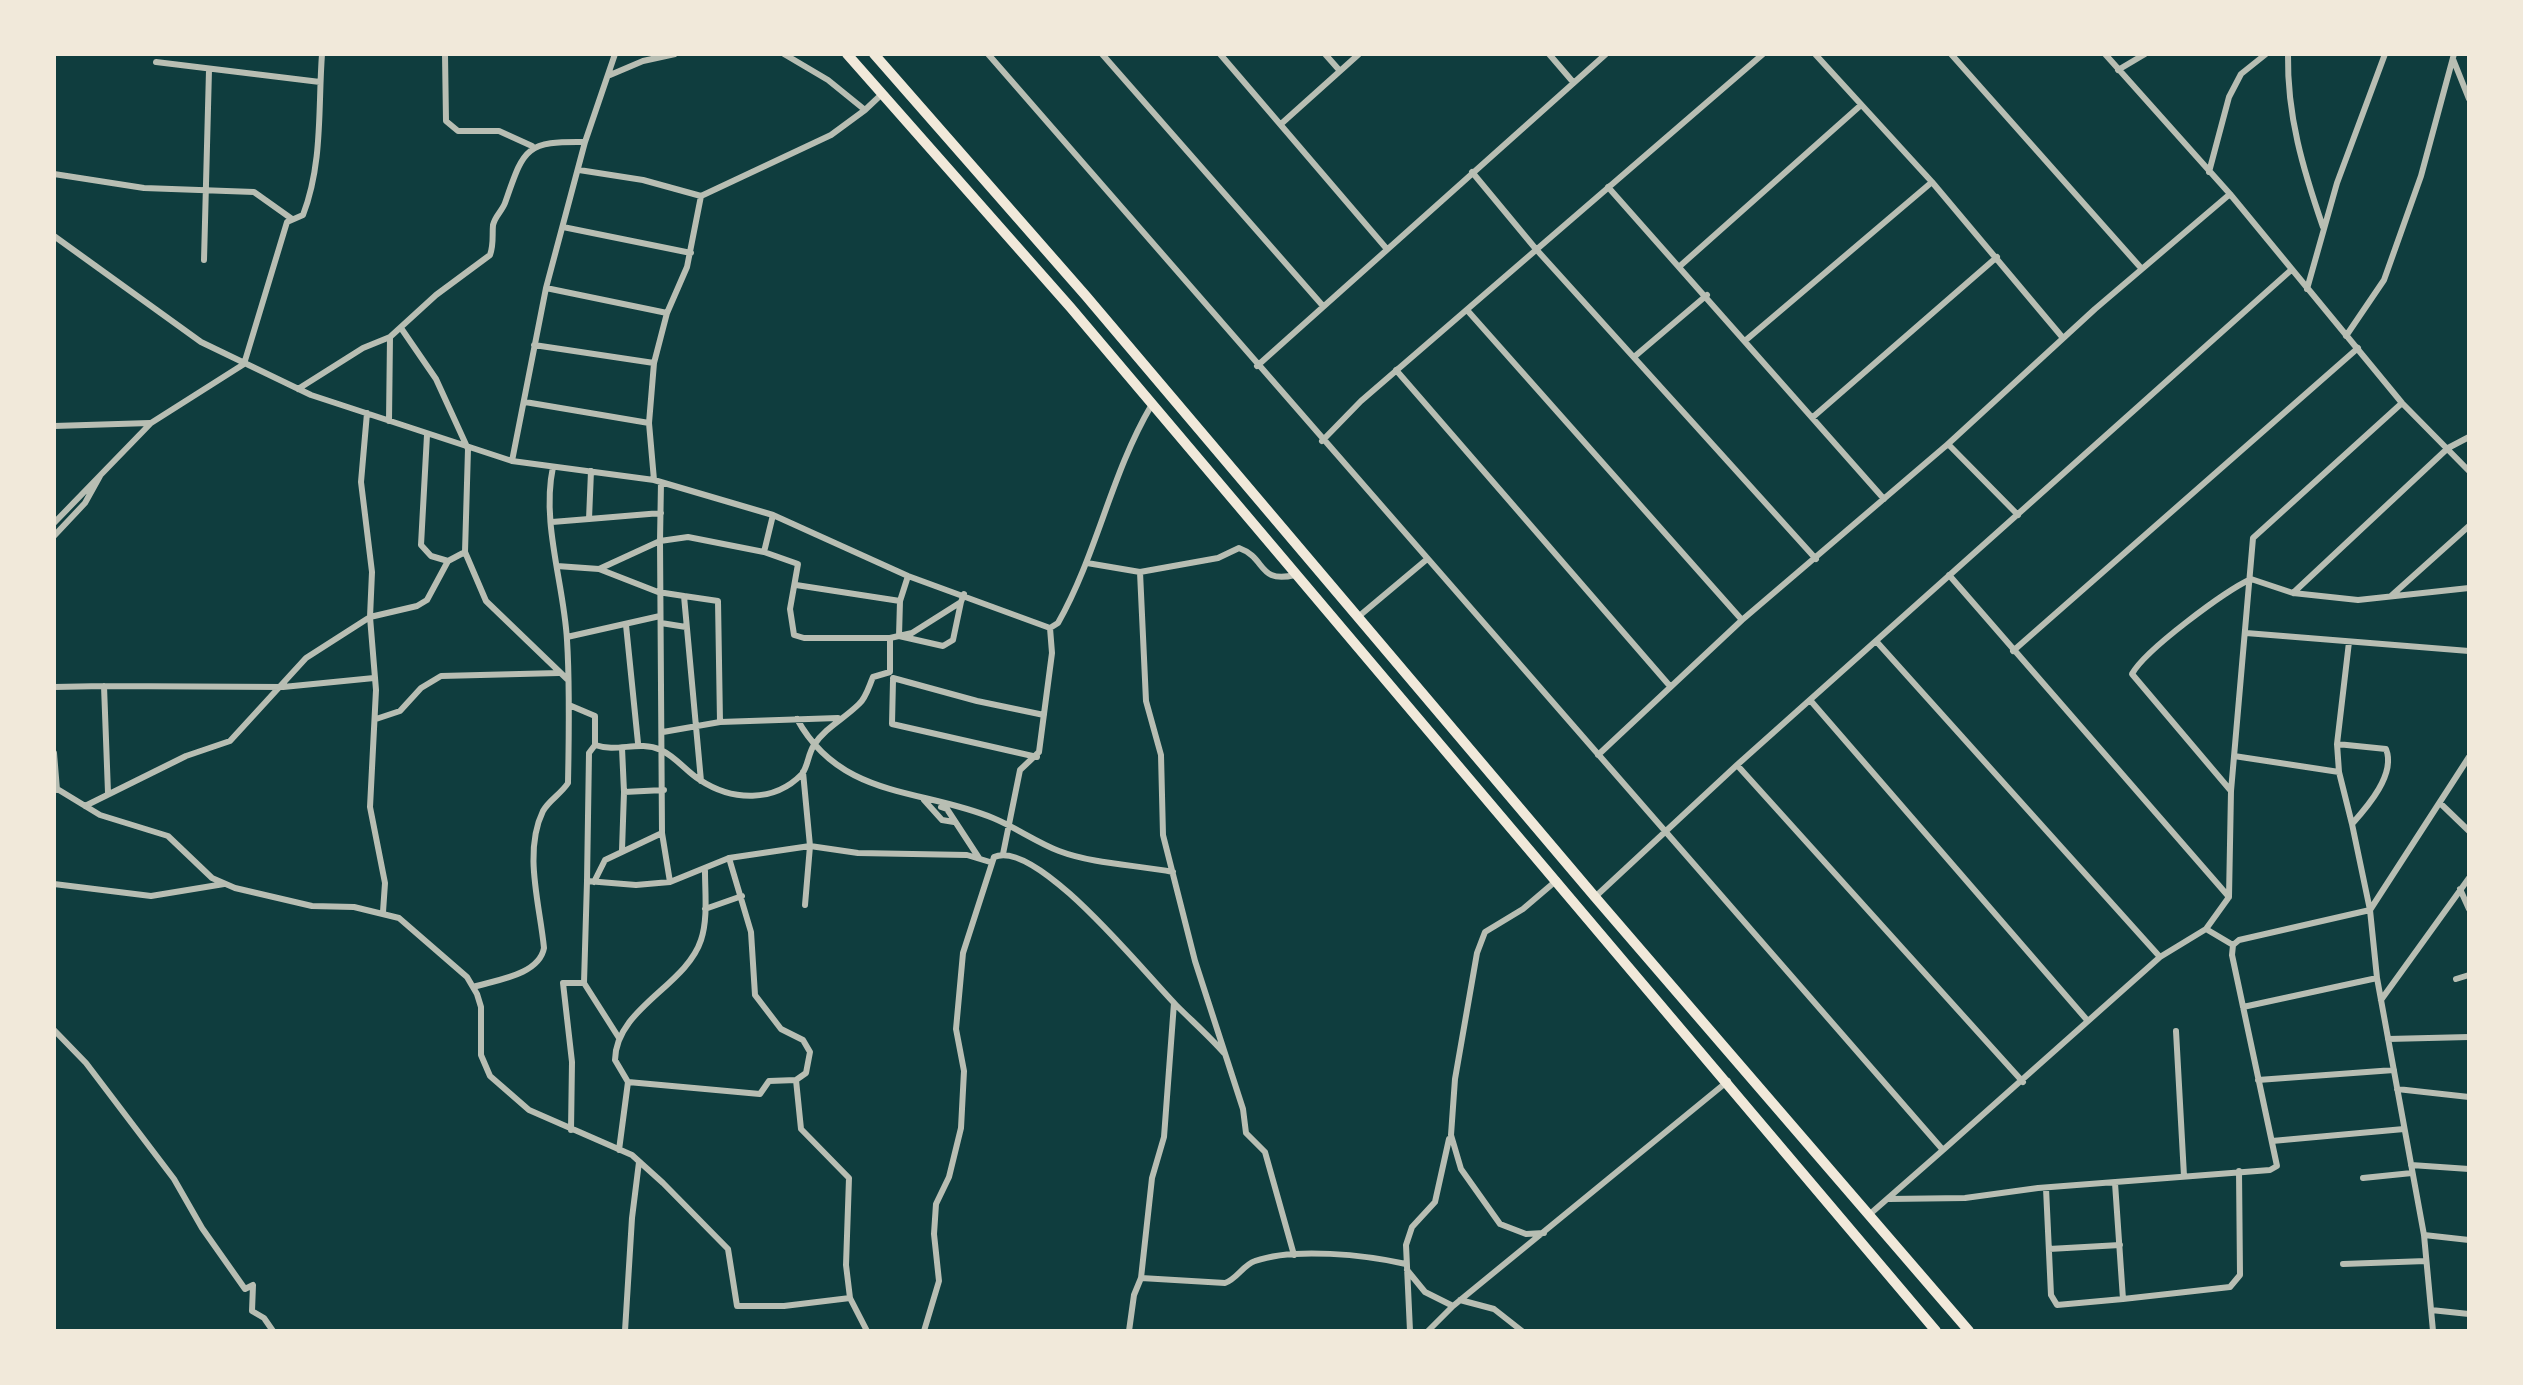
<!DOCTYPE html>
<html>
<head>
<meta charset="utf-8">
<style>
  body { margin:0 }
  #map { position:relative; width:2523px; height:1385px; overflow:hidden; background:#0f3d3e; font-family:"DejaVu Sans",sans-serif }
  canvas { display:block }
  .frame { position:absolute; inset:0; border:56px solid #f1e9da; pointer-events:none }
</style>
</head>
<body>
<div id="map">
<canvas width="2523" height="1385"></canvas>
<div class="frame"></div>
</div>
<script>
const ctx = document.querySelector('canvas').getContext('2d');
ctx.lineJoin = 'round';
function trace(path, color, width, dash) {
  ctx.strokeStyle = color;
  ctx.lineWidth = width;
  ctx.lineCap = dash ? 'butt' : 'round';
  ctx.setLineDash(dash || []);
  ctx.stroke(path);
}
trace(new Path2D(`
  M445,54L446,121L458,131H499L532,146
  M784,54L828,80L865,110L883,93
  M988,54L1943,1150L1870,1214
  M1102,54L1323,306
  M1220,54L1386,248
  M1325,54L1340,71
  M1549,54L1573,82
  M1815,54L1932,182L2063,338
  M1951,54L2141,268
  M2105,54L2230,194L2402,403L2469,471
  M2288,54C2287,116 2303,169 2323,227
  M2453,59L2469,99
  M156,62L320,82
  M2118,70L2145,54
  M610,75L643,61L675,54
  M1281,124L1359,54
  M579,170L643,180L701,196L831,135L865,110
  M1472,172L1535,248L1816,559
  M2209,172L2229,97L2241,74L2266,54
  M54,174L144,188L254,192L292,219
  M1608,187L1884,499
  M563,227L691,253
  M54,236L201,342L311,395L512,461L654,480L773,515L908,576L1050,628L1058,623C1097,554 1111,474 1151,406
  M204,260L209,70
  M1680,266L1861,105
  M546,288L667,313
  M2307,289L2337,183L2385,54
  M1467,310L1742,620
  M401,328L436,379L468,449L465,552
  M2346,336L2384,280L2421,176L2454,54
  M1746,340L1932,182
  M534,345L654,363
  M1634,357L1707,295
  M1257,366L1606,54
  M1396,370L1669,685
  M298,389L363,348L390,337L436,295L490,255C494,244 492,235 493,225C495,216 502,211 505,203C524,149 524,141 585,142
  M525,402L649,423
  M2402,403L2253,538L2231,791L2132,674C2145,650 2225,591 2251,579L2293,593L2358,600L2469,588
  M367,413L361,482L372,572L370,617L376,690L370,807L385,883L383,912
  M1813,417L1997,257
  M389,421L390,337
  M54,426L150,423
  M427,435L421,545L431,556L448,561L465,552L486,601L567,679
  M1322,441L1361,401L1763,54
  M512,461L546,288L585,142L615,54
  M591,471L589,519L661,513
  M654,480L649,423L654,363L667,313L687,267L701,196
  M2018,515L1948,444L2095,309L2230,194
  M552,522L589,519
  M54,523L151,423L244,364L287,222L303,215C323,163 318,108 322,54
  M54,536L85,503L100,476
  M764,552L798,564L790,609L794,635L804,638H890
  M1087,563L1140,572L1218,558L1239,548C1267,558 1257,584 1295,575
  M557,566L599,569L658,592L684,596L701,781
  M599,569L660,541L661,482
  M1140,572L1146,701L1161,755L1163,835L1195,961L1243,1109L1246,1133L1265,1152L1294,1255
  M796,585L900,601L899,636L943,646L953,640L961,602
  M2293,593L2448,448L2469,437
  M684,596L718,601L720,722
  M2391,596L2469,526
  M900,601L908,576
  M1358,617L1426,560
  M661,623L686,627
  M626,625L638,743
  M2246,633L2469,651
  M567,637L660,616
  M1876,641L2160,957
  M2349,642L2337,744L2339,772L2352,824
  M2013,651L2358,348
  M893,678L977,701L1044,715
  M893,680L892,724L1037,757
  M54,687L104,686
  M1810,700L2087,1020
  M569,705L595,716V745C618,753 638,740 661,750C676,757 687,772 700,780C732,801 774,803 802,774C808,766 808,754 814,745C826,727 844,719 859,704C866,698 869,686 873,677L890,672V638L912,633L961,602L964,594
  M376,719L400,711L421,688L441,676L559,673
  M797,719C841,799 920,788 993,818C1015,827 1036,842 1059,851C1093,864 1137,865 1173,872
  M663,732L720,722L838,718
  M622,748L624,792L664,790
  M54,753L57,790
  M1598,755L1742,620L1948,444
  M2234,756L2339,772
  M1737,765L2023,1082
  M803,772L810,846L805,905
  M54,787L100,815L168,836L212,878L235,888L312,906L354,907L399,918L467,977L477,994L481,1007V1055L490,1076L529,1110L632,1155L663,1183L728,1249L737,1306H784L850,1298
  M108,793L104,686L283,687L374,678
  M924,800L942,820L954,822
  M2441,804L2469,831
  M85,806L186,756L230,741L306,658L370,617L417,606L427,600L448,561
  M941,807L947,809L979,858
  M622,850L624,792
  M1003,854L1020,770L1039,752L1052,653L1050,628
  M729,858L751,932L755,995L781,1029L803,1040L810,1052L806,1073L796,1080L801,1129L849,1178L846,1265L850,1298L867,1331
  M587,881L589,753L595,745
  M594,882L605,860L662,833
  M670,882L662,833L660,541L688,537L764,552L773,515
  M54,884L151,896L224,884
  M2460,889L2469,909
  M1595,897L1737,765L2290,271
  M2229,897L2231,791
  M705,909L742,896
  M2206,929L2233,945
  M2456,979L2469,975
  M584,983L619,1038
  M473,987C496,980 539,975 544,948C540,905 523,852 543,811C549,800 561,794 568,783C569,735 570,687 567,640C564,584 541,523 553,467
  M2381,1000L2469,878
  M2243,1007L2377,978
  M54,1030L86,1063L174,1179L202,1228L245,1289L253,1285L252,1311L264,1318L273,1331
  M2176,1031L2184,1176
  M2388,1039L2469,1037
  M2258,1080L2394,1070
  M628,1082L760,1094L769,1081L796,1080
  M2397,1089L2469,1097
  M571,1130L572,1062L563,983H584L587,881L636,885L670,882L729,858L810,846L858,853L967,855L990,862
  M2272,1141L2404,1129
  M619,1150L628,1082L615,1060C616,1008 686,986 701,940C708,919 705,893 705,871
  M1943,1150L2160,957L2206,929L2229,897L1949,575
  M2411,1165L2469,1169
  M2363,1178L2412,1173
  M2046,1188L2051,1295L2057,1305L2123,1299L2115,1183
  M1889,1199L1965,1198L2038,1188L2270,1170L2277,1166L2232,955L2233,945L2239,940L2370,910L2352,824C2368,806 2396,774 2386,749L2337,744
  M1544,1233L1526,1234L1500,1224L1461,1169L1451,1135L1455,1079L1477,953L1485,932L1523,909L1557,880
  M2424,1235L2469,1240
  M2049,1249L2120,1245
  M2343,1264L2426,1261
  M1407,1270L1425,1292L1453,1306
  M1141,1278L1225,1283C1237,1279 1243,1265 1255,1261C1294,1247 1366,1255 1406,1264
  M2123,1299L2230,1287L2240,1275L2239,1171
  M1460,1300L1494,1309L1522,1331
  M2431,1310L2469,1314
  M625,1331L632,1218L639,1162
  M924,1331L939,1281L934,1234L936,1204L949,1177L961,1128L964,1071L956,1029L963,953L994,857C1037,838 1146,975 1176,1005C1192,1021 1209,1036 1224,1053
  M1129,1331L1134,1295L1141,1278L1152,1178L1164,1137L1174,1003
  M1410,1331L1406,1245L1412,1227L1435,1202L1449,1139
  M1428,1331L1453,1306L1728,1081
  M2433,1331L2424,1235L2377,978L2370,910L2469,757`), '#b8beb3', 6);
trace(new Path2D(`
  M847,54L1071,308L1936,1331
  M874,54L1086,296L1595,897L1969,1331`), '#f1e9da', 10);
</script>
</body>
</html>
